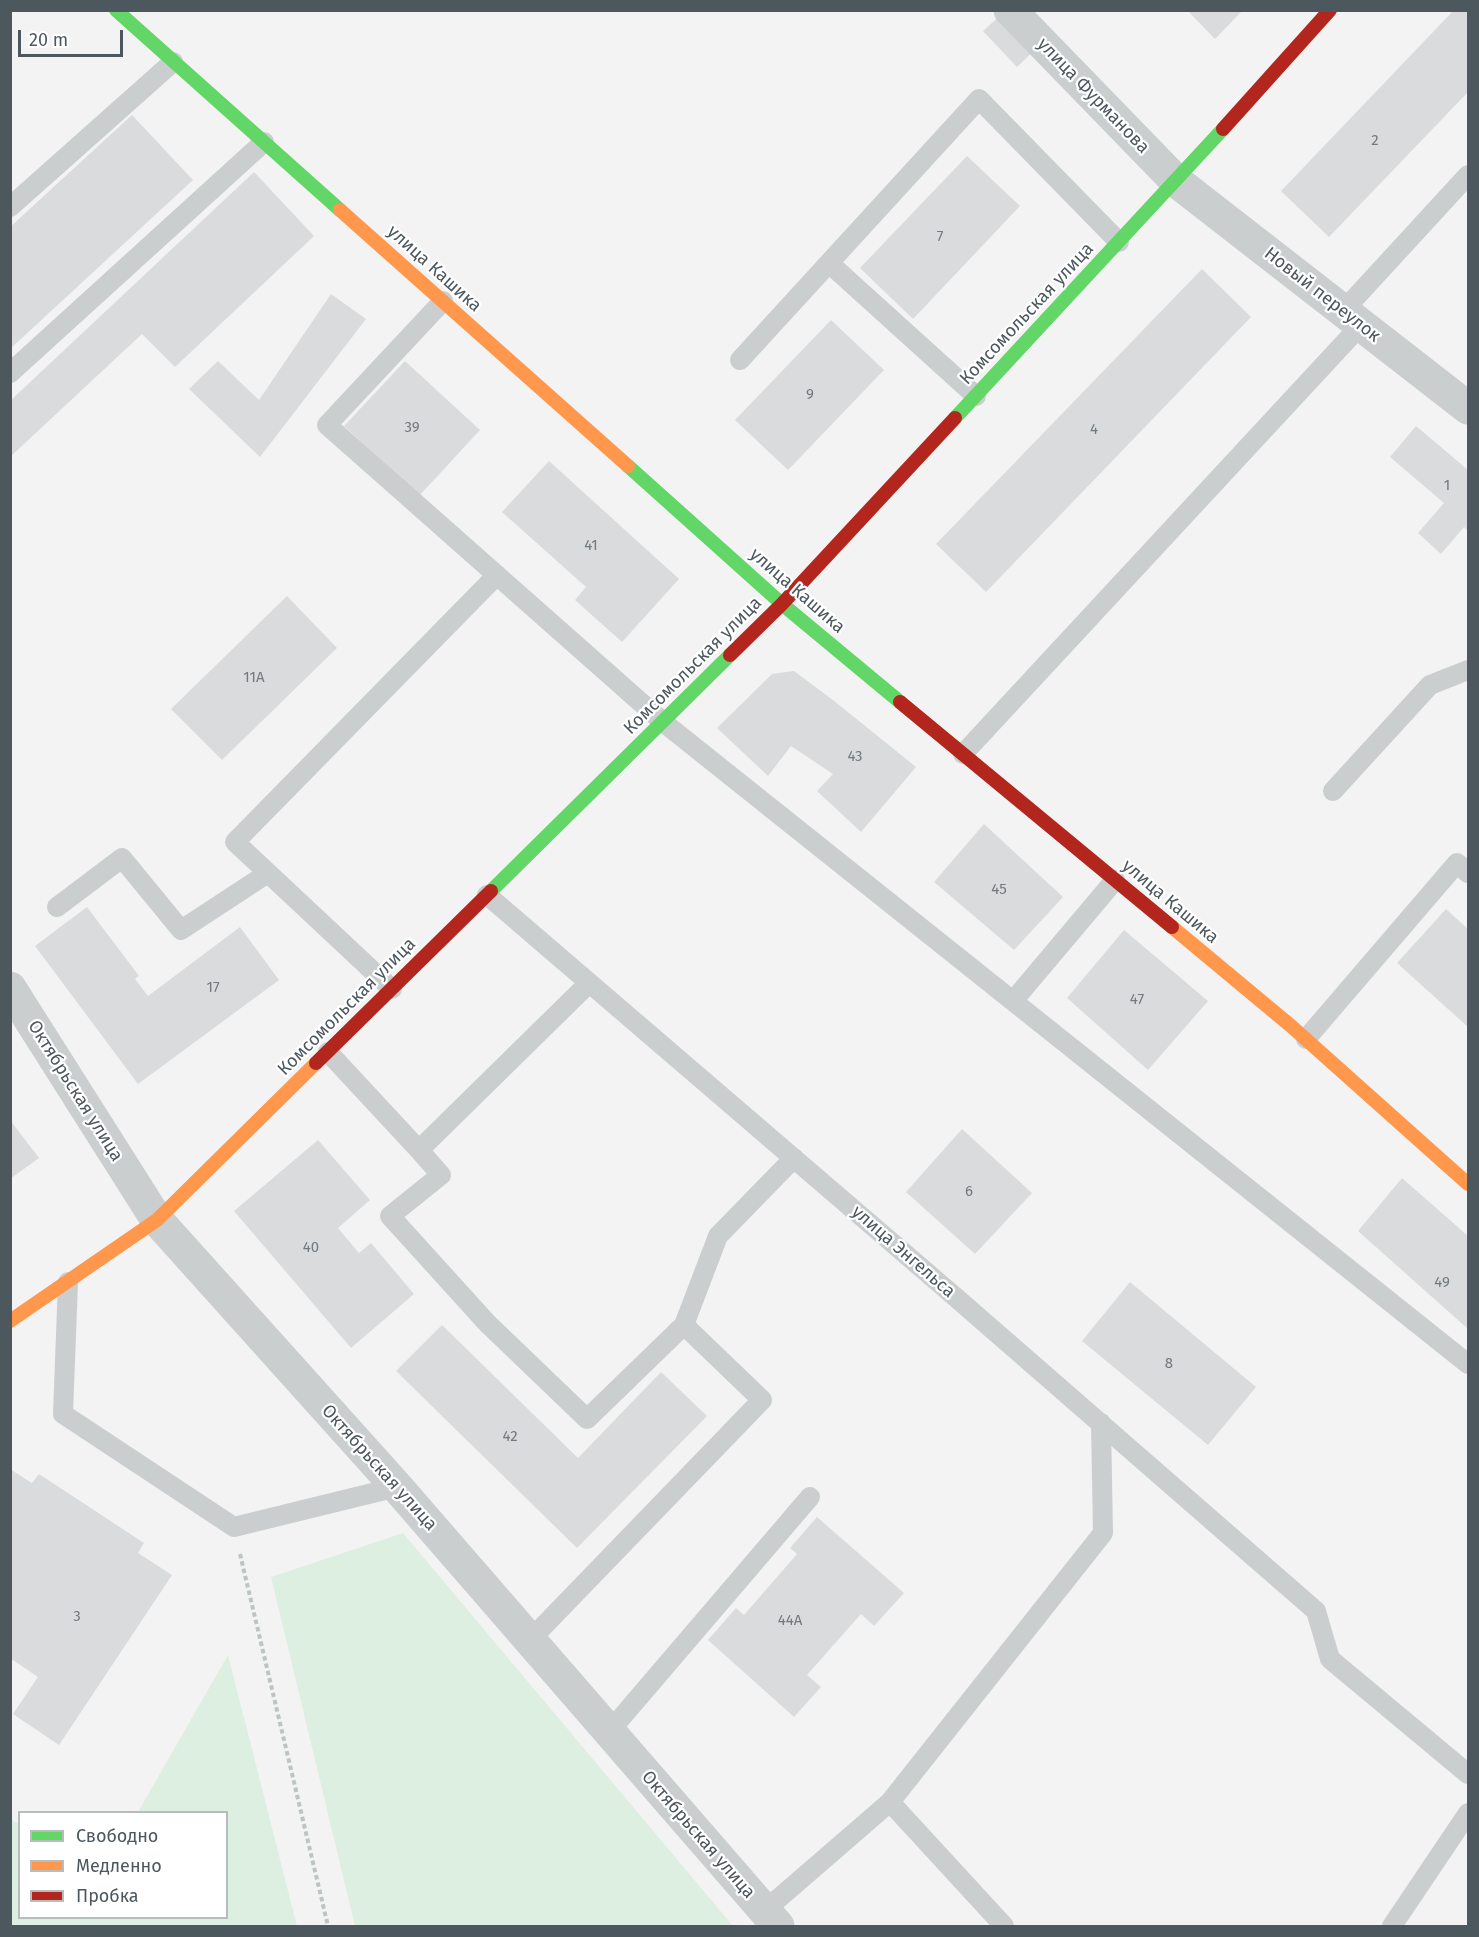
<!DOCTYPE html>
<html>
<head>
<meta charset="utf-8">
<style>
  body { margin:0 }
  #map { position:relative; width:1479px; height:1937px; overflow:hidden; background:#f4f3f3; font-family:"Fira Sans",sans-serif }
  canvas { display:block }
  .frame { position:absolute; inset:0; border:12px solid #4c585e; pointer-events:none }
  .legend { position:absolute; left:18px; top:1811px; width:210px; height:108px; box-sizing:border-box; background:#fff; border:2px solid #b7bcbf; margin:0; padding:8px 10px; list-style:none; font-size:18px; color:#4c585e }
  .legend li { display:flex; align-items:center; gap:12px; height:30px }
  .legend b { width:30px; border:2px solid #b7bcbf }
  .scale { position:absolute; left:18px; top:30px; width:105px; height:27px; box-sizing:border-box; border:3px solid #4c585e; border-top:0; padding-left:8px; font-size:18px; line-height:21px; white-space:nowrap; color:#4c585e; -webkit-text-stroke:4px #fff; paint-order:stroke }
</style>
</head>
<body>
<div id="map">
<canvas width="1479" height="1937"></canvas>
<div class="frame"></div>
<ul class="legend">
<li><b style="height:8px;background:#63d668"></b>Свободно</li>
<li><b style="height:8px;background:#ff974d"></b>Медленно</li>
<li><b style="height:8px;background:#b3261e"></b>Пробка</li>
</ul>
<div class="scale">20 m</div>
</div>
<script>
const ctx = document.querySelector('canvas').getContext('2d');
ctx.lineJoin = 'round';
function fillPath(path, color) {
  ctx.fillStyle = color;
  ctx.fill(path, 'evenodd');
}
function trace(path, color, width, dash) {
  ctx.strokeStyle = color;
  ctx.lineWidth = width;
  ctx.lineCap = dash ? 'butt' : 'round';
  ctx.setLineDash(dash || []);
  ctx.stroke(path);
}
function write(font, color, halo, rows, align = 'center') {
  ctx.font = font + ' "Fira Sans",sans-serif';
  ctx.lineWidth = 4.5;
  ctx.setLineDash([]);
  ctx.textBaseline = 'middle';
  ctx.strokeStyle = halo;
  ctx.fillStyle = color;
  for (const [text, x, y, turn = 0] of rows) {
    ctx.save();
    ctx.translate(x, y);
    ctx.rotate((+turn || 0) * Math.PI / 180);
    ctx.textAlign = isNaN(turn) ? turn : align;
    if (halo) ctx.strokeText(text, 0, 0);
    ctx.fillText(text, 0, 0);
    ctx.restore();
  }
}
fillPath(new Path2D(`
  M403,1533L733,1926H355L271,1577Z
  M228,1655L297,1926H11V1819L19,1824L20,1918H226V1812H138Z`), '#dcefe0');
fillPath(new Path2D(`
  M1187,10H1243L1215,39Z
  M1454,10H1468V92L1329,237L1281,191Z
  M1002,14L1036,49L1017,67L983,31Z
  M132,115L193,180L10,349V227Z
  M967,156L1020,206L913,319L860,268Z
  M254,172L314,236L175,367L142,334L10,457V401Z
  M1202,269L1251,317L986,592L936,544Z
  M331,294L366,319L260,457L189,389L218,361L259,400Z
  M831,320L884,370L788,470L735,420Z
  M405,361L480,430L420,495L344,426Z
  M1416,426L1468,470V531L1464,527L1441,554L1418,533L1444,503L1390,457Z
  M549,461L679,579L622,642L575,600L586,587L502,512Z
  M287,596L337,648L222,760L171,709Z
  M794,671L833,700L916,767L861,832L817,791L833,774L791,746L768,776L717,728L772,674Z
  M984,824L1063,897L1014,950L934,882Z
  M87,907L139,976L135,979L148,996L240,927L279,980L138,1084L35,946Z
  M1446,909L1468,929V1027L1397,963Z
  M1124,930L1208,1001L1148,1070L1067,998Z
  M10,1120L39,1158L10,1179Z
  M962,1129L1032,1193L975,1254L906,1192Z
  M318,1140L370,1200L338,1228L359,1253L371,1243L414,1294L351,1348L234,1211Z
  M1402,1178L1468,1236V1329L1358,1231Z
  M1130,1282L1256,1387L1208,1445L1082,1341Z
  M442,1325L578,1458L661,1372L707,1416L577,1548L396,1371Z
  M10,1469L32,1483L39,1474L144,1543L138,1553L172,1575L59,1745L13,1714L38,1677L10,1658Z
  M817,1517L904,1593L874,1626L861,1614L807,1675L821,1687L794,1717L708,1640L736,1608L744,1615L797,1554L790,1548Z`), '#dadbdc');
trace(new Path2D(`
  M240,1554L328,1926`), '#bcc5c1', 4, [4.5, 3]);
trace(new Path2D(`
  M10,207L173,62
  M829,263L976,396
  M443,301L327,425L663,722L1468,1364
  M1343,311L1468,175
  M740,360L979,99L1119,242
  M10,373L264,142
  M963,754L1361,325
  M1333,791L1430,685L1468,670
  M487,895L953,1295L1316,1611L1330,1659L1468,1774
  M57,907L122,858L181,930L268,873
  M392,989L235,842L497,575
  M1013,1001L1115,880
  M1306,1039L1457,863L1468,873
  M328,1052L419,1150L589,983
  M419,1150L441,1175L390,1216L487,1323L587,1419L684,1325L718,1236L794,1158
  M68,1282L63,1414L234,1527L397,1487
  M530,1640L762,1400L684,1325
  M609,1732L810,1497
  M890,1802L1103,1533L1101,1423
  M764,1911L890,1802L1004,1926
  M1392,1926L1468,1813`), '#cbcecf', 20);
trace(new Path2D(`
  M1010,10L1176,181L1468,408
  M10,988L157,1220L397,1487L778,1926`), '#cbcecf', 33);
trace(new Path2D(`
  M116,10L340,210
  M955,418L1223,129
  M628,466L782,604L900,702
  M491,891L730,655`), '#63d668', 14);
trace(new Path2D(`
  M340,210L628,466
  M1172,927L1291,1026L1468,1184
  M10,1321L157,1220L316,1063`), '#ff974d', 14);
trace(new Path2D(`
  M1223,129L1330,10
  M730,655L782,604L955,418
  M900,702L1172,927
  M316,1063L491,891`), '#b3261e', 14);
write('15px', '#717a7f', null, [
  ["2",1375,141],
  ["7",940,237],
  ["9",810,395],
  ["39",412,428],
  ["4",1094,430],
  ["1",1447,486],
  ["41",591,546],
  ["11А",254,678],
  ["43",855,757],
  ["45",999,890],
  ["17",213,988],
  ["47",1137,1000],
  ["6",969,1192],
  ["40",311,1248],
  ["49",1442,1283],
  ["8",1169,1364],
  ["42",510,1437],
  ["3",77,1617],
  ["44А",790,1621]
]);
write('18px', '#4c585e', '#fff', [
  ["улица Фурманова",1093,96,46],
  ["улица Кашика",434,269,42],
  ["Новый переулок",1322,295,38],
  ["Комсомольская улица",1027,314,-47],
  ["улица Кашика",797,591,41],
  ["Комсомольская улица",693,666,-45],
  ["улица Кашика",1170,902,40],
  ["Комсомольская улица",347,1007,-45],
  ["Октябрьская улица",75,1091,58],
  ["улица Энгельса",903,1252,41],
  ["Октябрьская улица",379,1468,48],
  ["Октябрьская улица",698,1835,49]
]);
</script>
</body>
</html>
